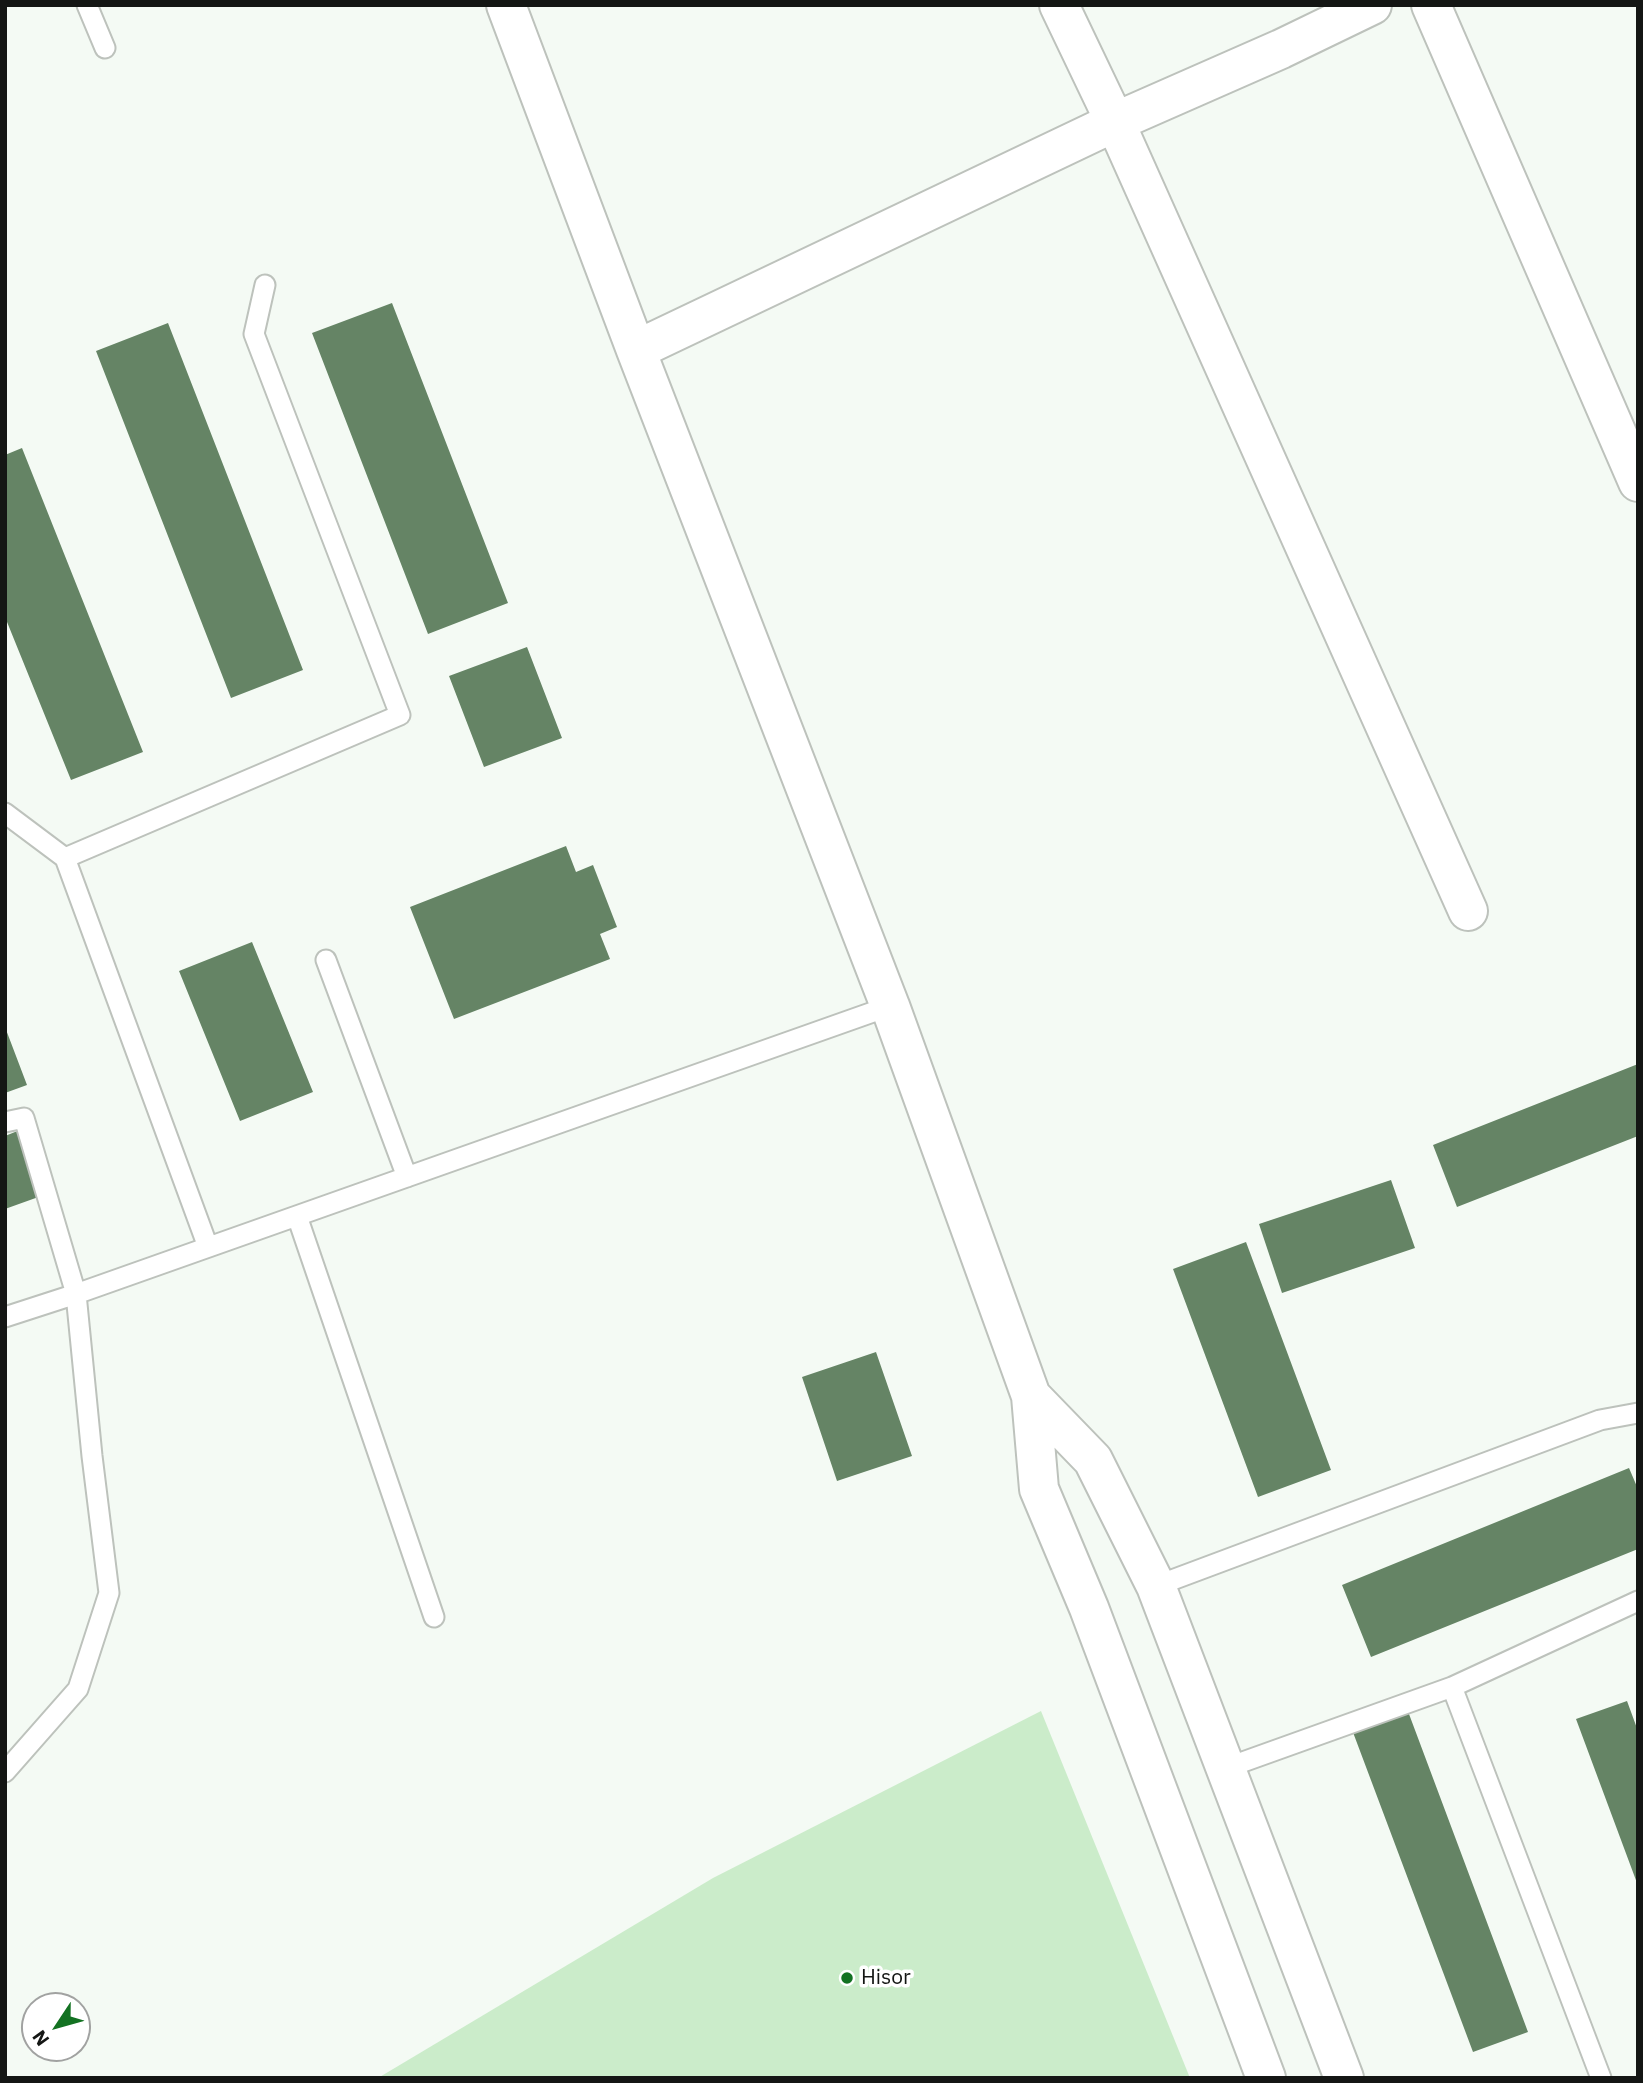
<!DOCTYPE html>
<html>
<head>
<meta charset="utf-8">
<style>
  body { margin:0 }
  #map { position:relative; width:1643px; height:2083px; overflow:hidden; background:#f4faf4; font-family:"IBM Plex Sans",sans-serif }
  canvas { display:block }
  .frame { position:absolute; inset:0; border:7px solid #141614; pointer-events:none }
  .north { position:absolute; left:21px; top:1992px; width:70px; height:70px; box-sizing:border-box; background:#fff; border:2px solid #a1a2a1; border-radius:50%; rotate:234deg; font-size:19px; font-weight:700; line-height:28px; text-align:center; color:#141614 }
  .north::after { content:''; display:block; margin:auto; width:24px; height:32px; background:#137222; clip-path:polygon(50% 0,100% 100%,50% 72%,0 100%) }
</style>
</head>
<body>
<div id="map">
<canvas width="1643" height="2083"></canvas>
<div class="frame"></div>
<div class="north">N</div>
</div>
<script>
const ctx = document.querySelector('canvas').getContext('2d');
ctx.lineJoin = 'round';
function fillPath(path, color) {
  ctx.fillStyle = color;
  ctx.fill(path, 'evenodd');
}
function trace(path, color, width, dash) {
  ctx.strokeStyle = color;
  ctx.lineWidth = width;
  ctx.lineCap = dash ? 'butt' : 'round';
  ctx.setLineDash(dash || []);
  ctx.stroke(path);
}
function write(font, color, halo, rows, align = 'center') {
  ctx.font = font + ' "IBM Plex Sans",sans-serif';
  ctx.lineWidth = 7;
  ctx.setLineDash([]);
  ctx.textBaseline = 'middle';
  ctx.strokeStyle = halo;
  ctx.fillStyle = color;
  for (const [text, x, y, turn = 0] of rows) {
    ctx.save();
    ctx.translate(x, y);
    ctx.rotate((+turn || 0) * Math.PI / 180);
    ctx.textAlign = isNaN(turn) ? turn : align;
    if (halo) ctx.strokeText(text, 0, 0);
    ctx.fillText(text, 0, 0);
    ctx.restore();
  }
}
fillPath(new Path2D(`
  M1041,1711L1190,2078H378L713,1878Z`), '#cbecca');
fillPath(new Path2D(`
  M392,303L508,603L428,634L312,333Z
  M168,323L303,670L231,698L96,351Z
  M22,448L143,752L71,780L5,617V455Z
  M527,647L562,738L484,767L449,676Z
  M566,846L576,872L593,865L617,927L600,934L610,959L454,1019L410,907Z
  M252,942L313,1092L240,1121L179,971Z
  M5,1027L27,1085L5,1093Z
  M1638,1064V1136L1457,1207L1433,1145Z
  M20,1130L44,1195L5,1209V1136Z
  M1391,1180L1415,1248L1282,1293L1259,1224Z
  M1246,1242L1331,1470L1258,1497L1173,1269Z
  M876,1352L912,1456L837,1481L802,1377Z
  M1629,1468L1638,1489V1549L1371,1657L1342,1585Z
  M1627,1701L1638,1731L1637,1883L1576,1719Z
  M1406,1706L1528,2032L1473,2052L1351,1727Z`), '#658465');
const lane = new Path2D(`
  M87,5L105,48
  M5,813L65,858
  M326,960L407,1177
  M5,1122L24,1118L76,1294L92,1456L109,1593L78,1689L5,1772
  M297,1216L434,1617
  M208,1247L65,858L400,715L254,334L265,285
  M5,1317L76,1294L890,1006
  M1156,1586L1600,1420L1638,1413
  M1452,1687L1601,2078
  M1226,1768L1452,1687L1638,1601`);
const street = new Path2D(`
  M506,5L636,350L890,1006L1031,1396L1039,1489L1089,1608L1266,2078
  M1059,5L1115,122L1468,911
  M1431,5L1638,482
  M636,350L1115,122L1281,49L1372,5
  M1031,1396L1093,1460L1156,1586L1344,2078`);
trace(lane, '#bdc2bc', 23);
trace(street, '#bdc2bc', 42);
trace(lane, '#fff', 19);
trace(street, '#fff', 38);
for (const [x, y, r, color] of [
  [847,1978,7,"#137222"]
]) {
  const dot = new Path2D();
  dot.arc(x, y, r, 0, 2 * Math.PI);
  ctx.fillStyle = color;
  ctx.fill(dot);
  trace(dot, '#fff', 2.5);
}
write('21px', '#141614', '#fff', [
  ["Hisor",861,1978]
], 'left');
</script>
</body>
</html>
